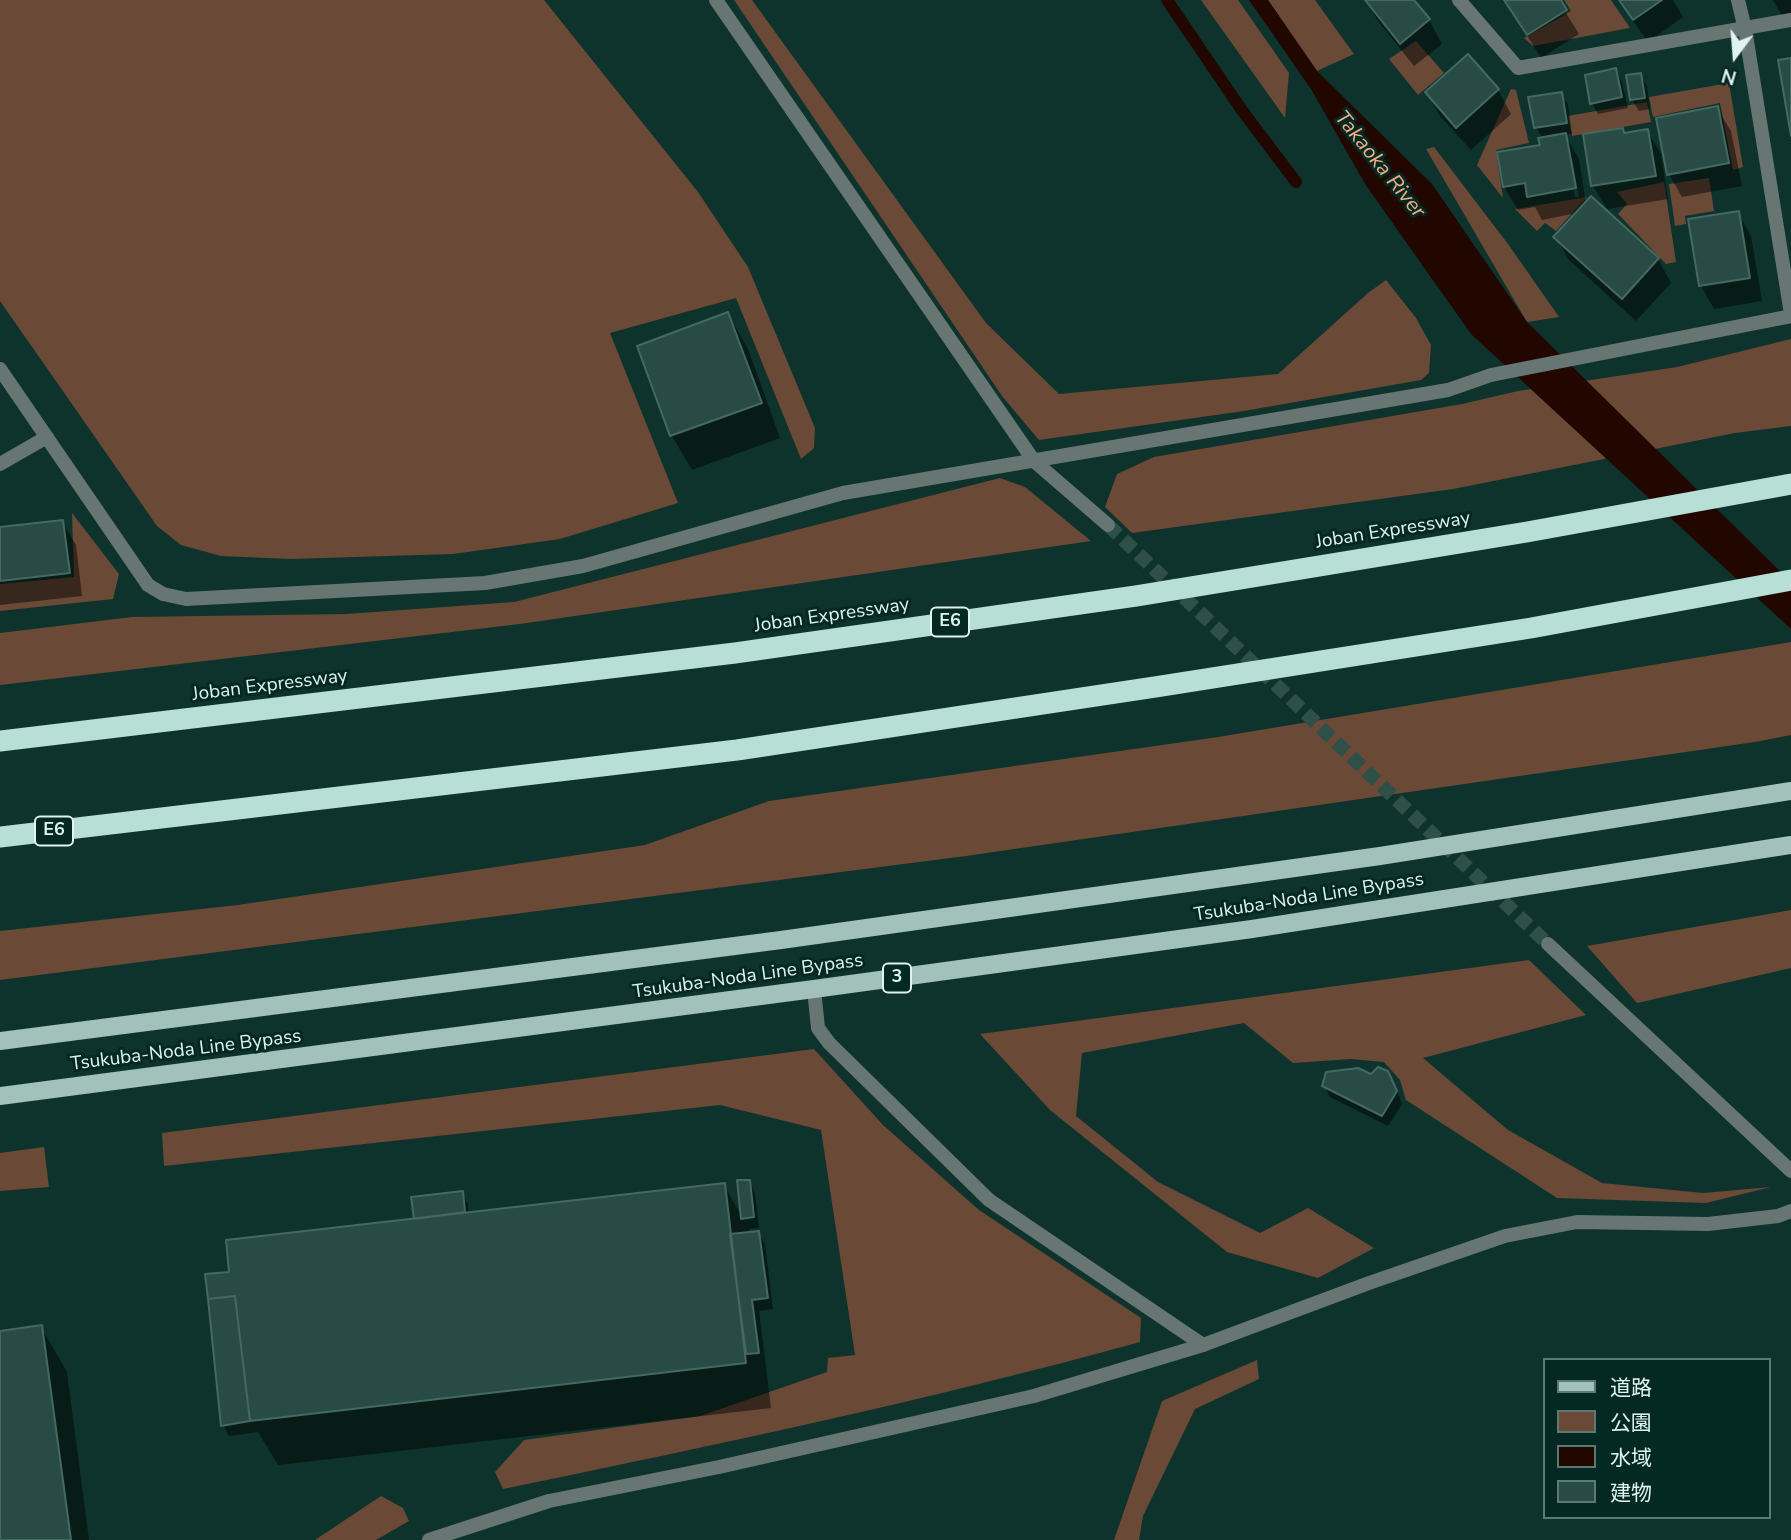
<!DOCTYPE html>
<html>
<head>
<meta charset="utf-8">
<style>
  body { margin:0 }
  #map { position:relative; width:1791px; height:1540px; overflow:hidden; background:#0e332c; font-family:"Nunito Sans","Noto Sans JP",sans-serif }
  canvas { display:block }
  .legend { position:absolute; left:1543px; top:1358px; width:228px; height:161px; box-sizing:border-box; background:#032922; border:2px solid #5b7a74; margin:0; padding:9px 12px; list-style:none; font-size:21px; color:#e0f3ef }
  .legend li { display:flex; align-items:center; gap:14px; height:35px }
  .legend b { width:35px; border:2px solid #5b7a74 }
  .north { position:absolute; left:1700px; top:21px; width:70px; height:70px; -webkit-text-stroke:5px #032922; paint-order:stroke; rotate:196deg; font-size:19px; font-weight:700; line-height:28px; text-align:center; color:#e0f3ef }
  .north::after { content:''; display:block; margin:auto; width:24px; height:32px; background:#e0f3ef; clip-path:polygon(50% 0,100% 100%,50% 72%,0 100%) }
</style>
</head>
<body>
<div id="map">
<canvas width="1791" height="1540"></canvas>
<ul class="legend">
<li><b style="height:9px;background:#a1c1ba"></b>道路</li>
<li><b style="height:19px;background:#6a4937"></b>公園</li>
<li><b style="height:19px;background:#210700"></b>水域</li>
<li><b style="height:19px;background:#284c45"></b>建物</li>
</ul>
<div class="north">N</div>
</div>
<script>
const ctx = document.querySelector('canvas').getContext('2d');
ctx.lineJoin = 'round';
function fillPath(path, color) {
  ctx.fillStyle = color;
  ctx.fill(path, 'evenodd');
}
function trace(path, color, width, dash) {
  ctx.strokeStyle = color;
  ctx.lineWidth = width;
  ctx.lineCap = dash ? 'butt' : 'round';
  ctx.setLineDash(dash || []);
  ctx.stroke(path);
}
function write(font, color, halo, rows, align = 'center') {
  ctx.font = font + ' "Nunito Sans",sans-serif';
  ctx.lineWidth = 6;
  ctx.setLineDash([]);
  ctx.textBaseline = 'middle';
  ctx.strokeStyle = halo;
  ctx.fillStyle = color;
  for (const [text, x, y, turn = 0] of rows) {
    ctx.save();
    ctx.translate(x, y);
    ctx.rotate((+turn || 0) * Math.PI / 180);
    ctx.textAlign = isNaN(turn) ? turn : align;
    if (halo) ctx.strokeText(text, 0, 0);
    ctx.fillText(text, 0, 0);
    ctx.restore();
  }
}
fillPath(new Path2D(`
  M0,0H544L698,192L748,267L815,428L814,448L801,459L736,298L610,333L678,503L560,539L453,554L290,559L221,556L181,545L157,526L0,301Z
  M734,0H752L986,323L1059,394L1278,374L1368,293L1386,280L1416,318L1431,345L1429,373L1421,380L1244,411L1039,440L1002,396Z
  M1201,0H1238L1289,73L1285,118Z
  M1268,0H1315L1354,54L1317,71Z
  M1564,0H1611L1630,28L1533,46L1524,38L1571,11Z
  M1416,41L1444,73L1418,95L1389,59Z
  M1729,83L1743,167L1733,170L1720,103L1653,117L1649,97Z
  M1511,89L1516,90L1529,143L1496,150L1503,198L1477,165Z
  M1647,102L1651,122L1572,136L1568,116Z
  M1434,147L1508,244L1559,317L1527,322L1426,149Z
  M1709,178L1714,211L1685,216L1686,224L1675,226L1669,184Z
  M1664,182L1676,262L1666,264L1618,214L1627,204L1617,192Z
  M1587,197L1556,231L1545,223L1537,231L1515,209Z
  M1791,339V426L1735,433L1453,489L1132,533L1105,507L1117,474L1154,457L1462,404L1518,391L1677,367Z
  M1000,478L1025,487L1091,541L520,624L0,685V633L132,617L346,614L514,602Z
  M72,513L119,574L113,599L0,611V584L74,577Z
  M1791,642V735L1755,742L966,856L0,980V931L238,905L645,845L769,801L1218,737Z
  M1791,910V968L1637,1003L1587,946Z
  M1529,960L1586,1015L1423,1058L1508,1130L1602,1183L1703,1193L1771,1187L1706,1203L1557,1198L1406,1100L1400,1080L1384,1062L1351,1059L1293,1063L1244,1023L1082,1053L1076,1116L1158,1182L1260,1233L1308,1208L1374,1248L1318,1278L1227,1252L1050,1110L980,1034Z
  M814,1049L883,1125L979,1210L1141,1318L1140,1342C930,1400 716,1445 503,1489L495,1472L524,1440L700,1416L827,1372L828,1358L855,1355L821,1130L720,1105L164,1166L162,1133Z
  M44,1147L49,1187L0,1191V1153Z
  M1257,1360L1259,1379L1195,1409L1143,1516L1139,1540H1114L1162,1401Z
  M381,1496L403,1508L409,1521L376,1540H315Z`), '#6a4937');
fillPath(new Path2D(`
  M1249,0H1268L1317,71L1432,184L1527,322L1791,582V629L1471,334L1365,184L1311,89Z`), '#210700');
fillPath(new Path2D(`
  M1366,0H1412L1429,20L1442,44L1414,66L1378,21Z
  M1505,0H1558L1579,34L1541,58Z
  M1618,0H1673L1683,17L1648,42Z
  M1773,0H1791V22L1786,23Z
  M1468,57L1498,90L1511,114L1471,150L1440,116L1427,92Z
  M1616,70L1622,82L1628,108L1598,114L1592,103Z
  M1640,75L1647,86L1650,109L1639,111L1632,100Z
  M1561,94L1568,105L1572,134L1565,135L1579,159L1586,204L1591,198L1658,259L1671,283L1636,321L1569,260L1556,237L1577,213L1542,220L1535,207L1518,210L1504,187L1542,146L1543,139L1536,127ZM1569,158H1572L1579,197H1575Z
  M1717,108L1731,131L1742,186L1682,197L1669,174Z
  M1647,131L1661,154L1668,199L1607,209L1593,186L1585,135H1625Z
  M1738,213L1751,236L1762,301L1714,309L1701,286L1690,221Z
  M728,314L748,349L780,438L692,470L672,436L639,347Z
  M62,522L76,545L82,596L0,605V529Z
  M1394,1084L1402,1104L1388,1126L1330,1097L1324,1085Z
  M749,1181L755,1193L759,1228L749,1229L750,1234L758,1233L765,1244L773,1309L759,1311L771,1408L278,1465L258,1432L229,1436L223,1425L231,1273L416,1220L462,1193L468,1204L469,1214L724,1185L742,1217Z
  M41,1327L67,1372L89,1540H0V1332Z`), '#0007');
trace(new Path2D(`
  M1167,0L1241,109L1296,182`), '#210700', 12);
const building = new Path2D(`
  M1365,0H1414L1430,19L1400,44Z
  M1504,0H1561L1567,10L1527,35Z
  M1619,0H1662L1633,20Z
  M1468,54L1499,89L1456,128L1425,92Z
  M1791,58V136L1778,60Z
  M1616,68L1622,97L1590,104L1585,75Z
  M1641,73L1645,98L1630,100L1626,75Z
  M1562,92L1567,123L1534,128L1528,97Z
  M1718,106L1729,163L1667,175L1656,118Z
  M1623,128L1624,133L1648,129L1656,176L1591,186L1583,134Z
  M1566,133L1576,188L1527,197L1525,183L1503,187L1497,152L1540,145L1538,138Z
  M1591,196L1659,258L1622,299L1553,237Z
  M1739,211L1750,278L1699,286L1688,219Z
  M728,312L762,403L670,436L637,346Z
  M63,520L70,573L0,581V527Z
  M1378,1067L1388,1071L1397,1091L1382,1116L1322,1086L1326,1072L1358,1068L1371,1074Z
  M737,1180H750L754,1217L741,1219Z
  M725,1183L746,1363L250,1421L235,1296L208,1299L205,1274L229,1272L226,1240Z
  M463,1191L465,1212L414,1219L411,1197Z
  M759,1231L768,1298L752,1300L759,1353L746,1354L730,1234Z
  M235,1296L250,1421L221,1426L208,1299Z
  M42,1325L71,1540H0V1331Z`);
fillPath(building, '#284c45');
trace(building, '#446961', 2);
trace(new Path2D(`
  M1108,525L1548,944`), '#2e5049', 14, [14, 7]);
trace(new Path2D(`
  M0,464L47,437
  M814,989L818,1028L829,1043L989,1200L1203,1345`), '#677673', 14);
trace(new Path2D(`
  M716,0L1034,461L1108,525
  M1459,0L1518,68L1791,20
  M1738,0L1745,29L1791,314
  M0,369L148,585L163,594L186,599L485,583L583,566L843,493L1448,390L1491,375L1791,316
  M1548,944L1791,1171`), '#677673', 14);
trace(new Path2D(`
  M429,1540L549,1501L719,1467L1034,1396L1203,1345L1369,1283L1505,1236L1577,1222L1708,1224L1778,1216L1791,1211`), '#677673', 14);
trace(new Path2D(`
  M0,1041L781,940L1380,856L1791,791
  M0,1096L814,989L1252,929L1791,845`), '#a1c1ba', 18);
trace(new Path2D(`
  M0,741L735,653L1136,596L1527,532L1791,484
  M0,837L737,750L1155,687L1531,628L1791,580`), '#b7dfd6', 21);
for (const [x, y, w] of [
  [950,622,38],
  [54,831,38],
  [897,978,28]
]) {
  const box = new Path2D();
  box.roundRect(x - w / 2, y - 14.5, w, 29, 5);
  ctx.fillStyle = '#032922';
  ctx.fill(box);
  trace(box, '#e0f3ef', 2);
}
write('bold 18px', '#e0f3ef', null, [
  ["E6",950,622],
  ["E6",54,831],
  ["3",897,978]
]);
write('19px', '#e0f3ef', '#032922', [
  ["Joban Expressway",1393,531,-9],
  ["Joban Expressway",832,616,-8],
  ["Joban Expressway",270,686,-7],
  ["Tsukuba-Noda Line Bypass",1309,898,-9],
  ["Tsukuba-Noda Line Bypass",748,977,-8],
  ["Tsukuba-Noda Line Bypass",186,1051,-7]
]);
write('italic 21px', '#f4af87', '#032922', [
  ["Takaoka River",1379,165,51]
]);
</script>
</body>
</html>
